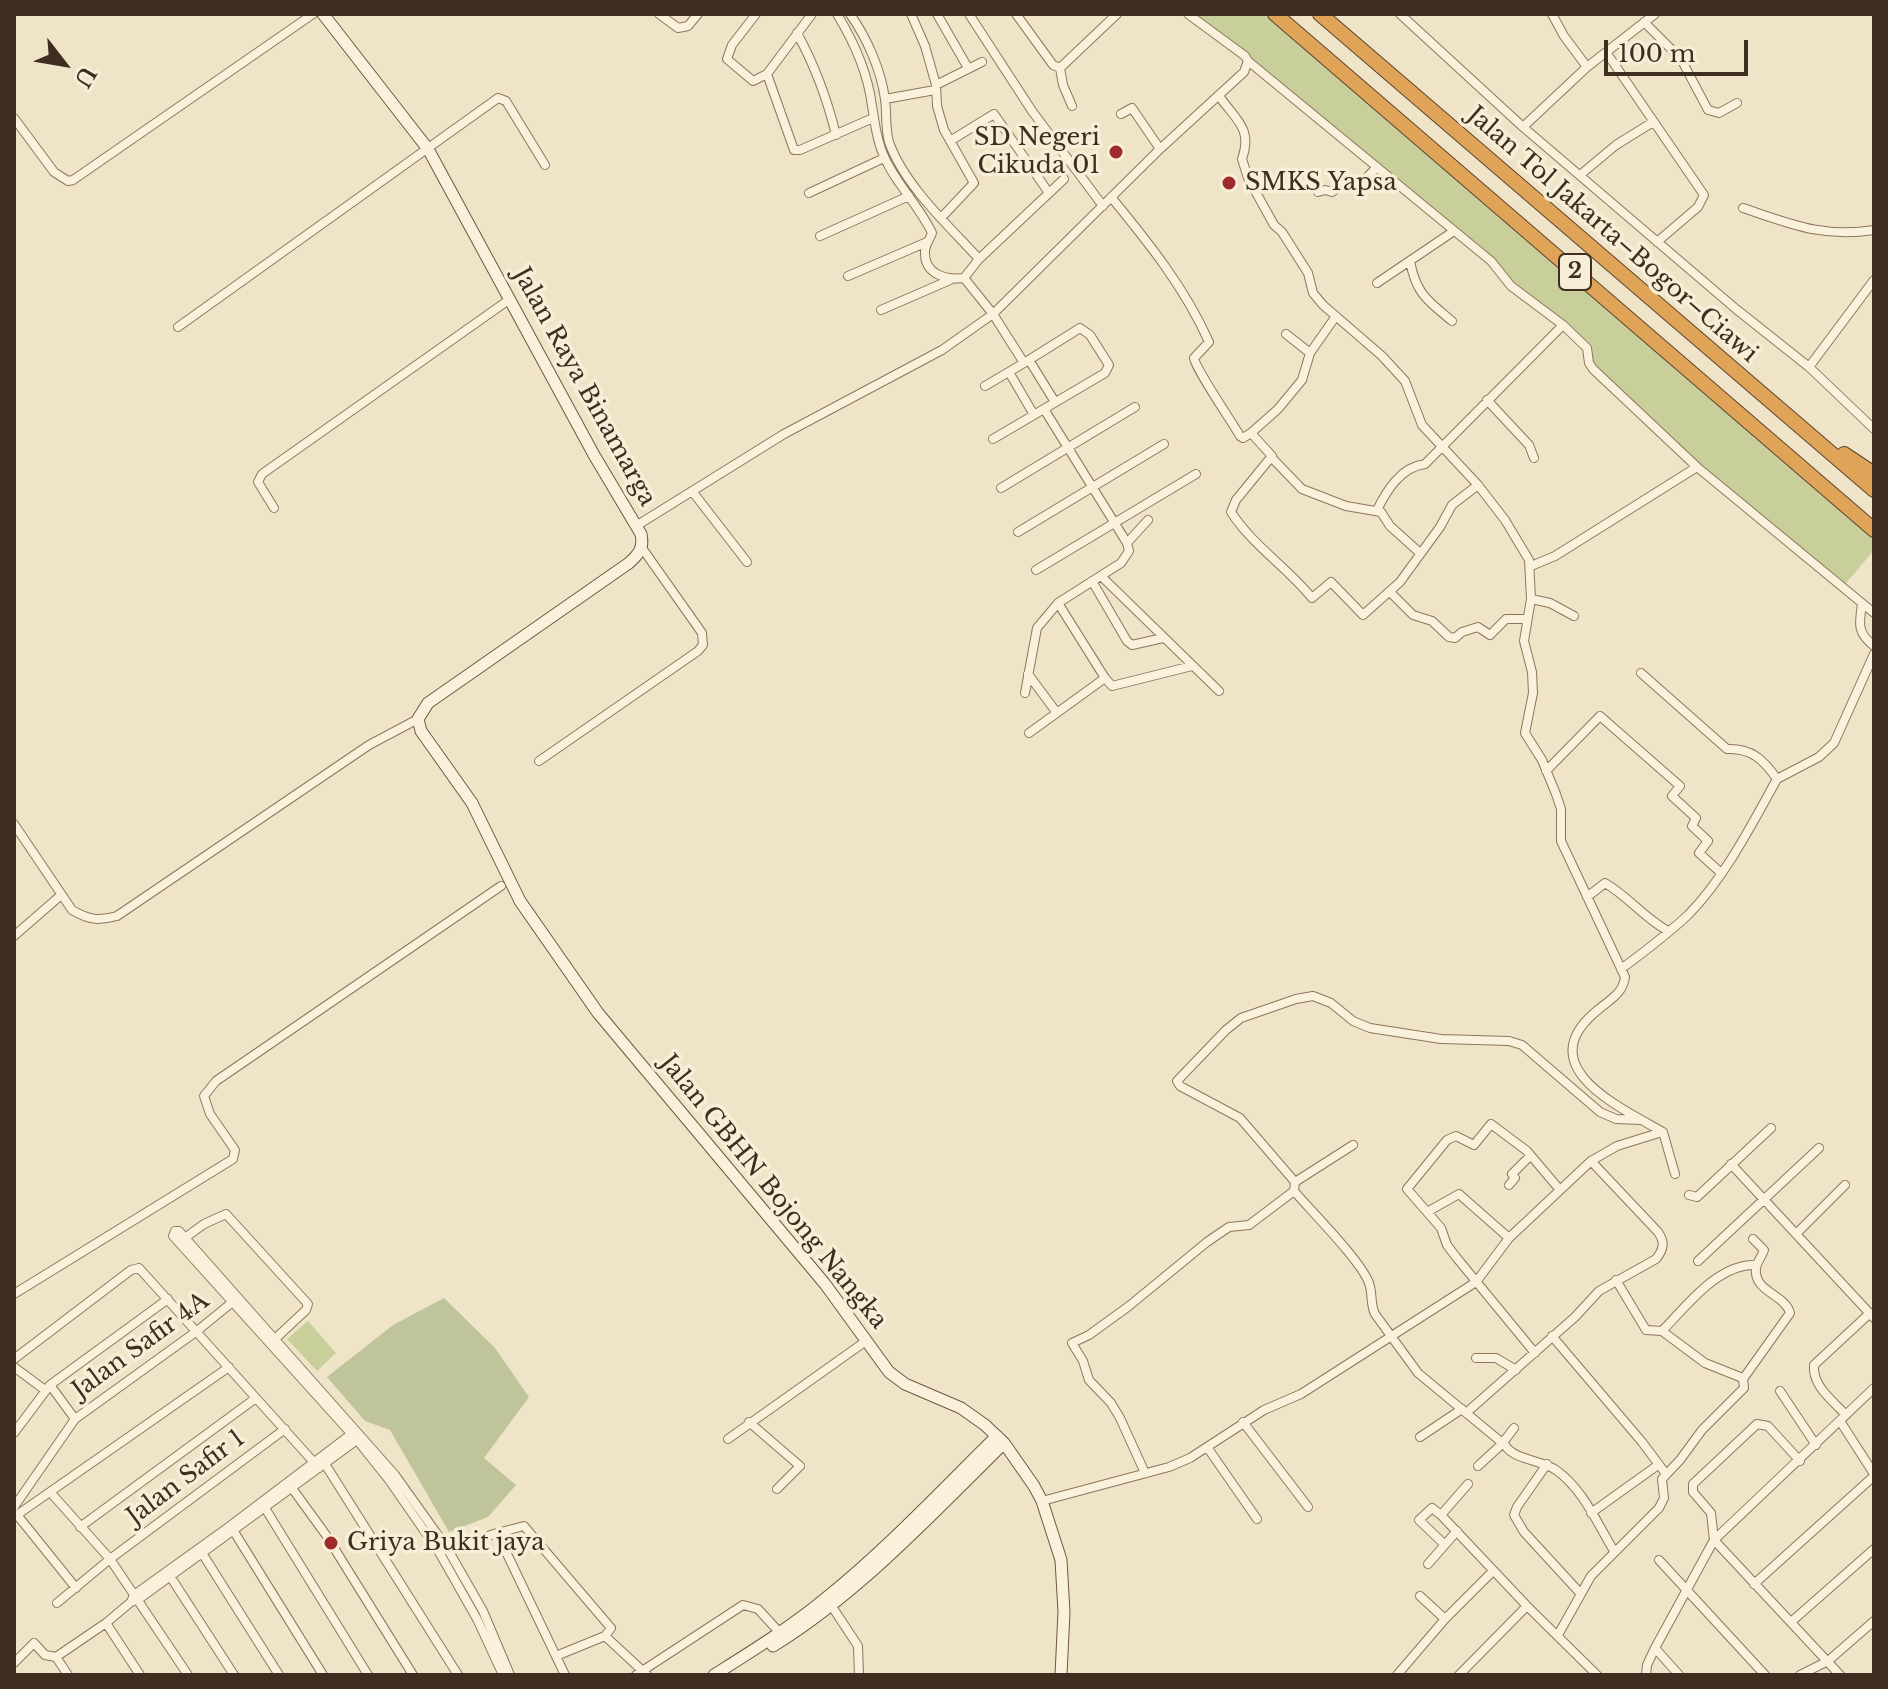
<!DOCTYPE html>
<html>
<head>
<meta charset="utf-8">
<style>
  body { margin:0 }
  #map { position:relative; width:1888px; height:1689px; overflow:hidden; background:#f0e4c8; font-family:"Libre Baskerville",serif }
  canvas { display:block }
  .frame { position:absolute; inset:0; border:16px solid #3d2e20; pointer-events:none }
  .north { position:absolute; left:24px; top:24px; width:80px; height:80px; -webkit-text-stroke:6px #f7eed8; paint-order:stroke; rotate:121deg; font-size:22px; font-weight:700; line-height:32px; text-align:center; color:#3d2e20 }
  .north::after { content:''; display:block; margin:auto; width:28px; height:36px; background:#3d2e20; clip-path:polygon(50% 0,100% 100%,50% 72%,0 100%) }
  .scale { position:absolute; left:1604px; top:40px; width:144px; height:36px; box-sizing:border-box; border:4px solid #3d2e20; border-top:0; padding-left:10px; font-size:24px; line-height:28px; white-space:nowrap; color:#3d2e20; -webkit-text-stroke:6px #f7eed8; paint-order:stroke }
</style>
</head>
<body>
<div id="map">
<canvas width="1888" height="1689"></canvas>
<div class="frame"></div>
<div class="north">U</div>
<div class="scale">100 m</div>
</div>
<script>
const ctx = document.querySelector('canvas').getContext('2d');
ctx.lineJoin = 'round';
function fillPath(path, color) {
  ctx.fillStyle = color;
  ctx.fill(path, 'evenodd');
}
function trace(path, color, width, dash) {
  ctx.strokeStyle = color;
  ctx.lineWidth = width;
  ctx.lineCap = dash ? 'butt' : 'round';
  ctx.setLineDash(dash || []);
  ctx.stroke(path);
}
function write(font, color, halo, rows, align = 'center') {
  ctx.font = font + ' "Libre Baskerville",serif';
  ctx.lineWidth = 7;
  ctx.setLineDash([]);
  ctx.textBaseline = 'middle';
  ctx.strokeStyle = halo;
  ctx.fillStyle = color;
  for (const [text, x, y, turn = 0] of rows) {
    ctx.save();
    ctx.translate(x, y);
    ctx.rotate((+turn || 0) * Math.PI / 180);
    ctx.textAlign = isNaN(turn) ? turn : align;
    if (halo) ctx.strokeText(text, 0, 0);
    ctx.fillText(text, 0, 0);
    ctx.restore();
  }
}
fillPath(new Path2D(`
  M1188,14H1275L1874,530V550L1842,588L1697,467L1593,369L1587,348L1248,61Z
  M308,1321L336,1353L317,1371L287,1339Z`), '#c9cf9b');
fillPath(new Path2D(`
  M444,1298L495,1348L529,1397L484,1458L516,1485L488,1517L449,1532L390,1430L365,1421L327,1377L393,1325Z`), '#bfc49a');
const street = new Path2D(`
  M659,14L678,28L688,26L698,14
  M756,14L732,45L727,59L753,81L767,74L812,14
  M837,14C854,42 868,73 872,106C875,123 876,138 883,154C894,182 919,205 932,233C930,239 925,244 925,252C924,275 947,280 964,278
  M850,14C867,38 881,70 885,99C887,114 885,128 889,142C904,185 949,226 979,259
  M911,14L925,46L936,85L937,106L944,130L974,183L941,218
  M937,14L968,68
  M969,14L1032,111L1103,206
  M1016,14L1053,65L1060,68L1117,14
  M1400,14L1523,127L1736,309L1809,367L1874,429
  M1552,14L1564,36L1587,67
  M1644,22L1681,59L1708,110L1719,113L1737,103
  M797,33C815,66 827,98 836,135
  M1606,52L1704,195L1698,207L1657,242
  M1248,61L1491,261L1511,286L1563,325L1425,464C1401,467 1387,490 1377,510
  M1060,68L1063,85L1072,106
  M767,74L794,150H800L873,118
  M936,85L982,62
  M1219,96C1236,120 1253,129 1242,159L1248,178L1274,225L1282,232L1308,273L1313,293L1323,305L1382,356L1405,381L1422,425L1478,485L1505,520L1529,560L1531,599L1524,641L1532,672L1533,693L1525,733L1542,760L1556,794L1561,809V841L1625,977C1623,993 1611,999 1599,1009C1528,1065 1617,1106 1663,1132L1675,1174
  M885,99L935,90
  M1121,114L1132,108L1160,149
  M14,118L54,172L68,181L73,180L313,14
  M1523,127L1587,67L1655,14
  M950,141L994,114L1049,193
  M1580,175L1616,145L1653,122
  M1318,192L1325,190L1332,192L1344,183L1359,185L1377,167
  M809,193L884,158
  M1111,197C1148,242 1185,288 1209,342L1194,358C1195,368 1232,422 1240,436L1243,438L1251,433L1272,456L1236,500L1231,512C1253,546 1287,567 1312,598L1331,582L1363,615L1400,582L1440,527L1452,505L1478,485
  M1743,208C1791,224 1822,238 1874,230
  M820,236L909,196
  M1410,261C1416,294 1428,301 1452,321
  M848,276L927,242
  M1377,283L1454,231
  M881,310L950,280
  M1563,325L1587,348L1589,363L1593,369L1697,467L1874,613
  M178,327L498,98L506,101L545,165
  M1286,334L1310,353L1336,316
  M1029,360L1055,402
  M1809,367L1874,280
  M1009,372L1034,415
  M985,386L1024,363
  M1487,400L1529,445L1534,458
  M1044,409L1127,543L1129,551L1121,563L1058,603L1105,678L1112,686L1192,666
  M1251,433L1278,409L1302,380L1310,353
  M993,439L1105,373L1109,365L1090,335L1080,328L1024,363L993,314L964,278L979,259L1064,179
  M1272,458L1302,489L1346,506L1381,512L1390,526L1420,553
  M1001,488L1135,407
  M692,491L747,562
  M274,508L258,482L262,474L510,299
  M636,526L784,434L942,350L993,314L1160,149L1244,72L1248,61L1245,56L1188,14
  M1018,532L1164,444
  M1127,543L1148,520
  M1531,566L1555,556L1697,467
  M1036,570L1196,474
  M1101,576L1219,691
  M1092,581L1127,641L1132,645L1163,638
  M1391,593L1413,615L1432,621L1449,637L1455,638L1462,632L1478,627L1490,635L1506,619H1527
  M1531,599L1550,603L1574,616
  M1862,604C1859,624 1857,633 1874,646
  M1028,674L1057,713
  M1025,693L1037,628L1058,603
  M1029,733L1105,678
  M539,761L698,651L703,645L702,633L642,548
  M1546,771L1600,716L1680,786L1672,796L1696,818L1692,826L1708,841L1699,853L1720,872
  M1777,779L1819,757L1834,743L1874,654
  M14,824L72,910C89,920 98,921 117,916L369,745L418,719
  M1587,897L1605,883C1629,897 1644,918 1668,931
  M14,936L60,896
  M1621,969C1644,952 1668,934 1689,914C1725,877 1752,824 1777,779C1763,759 1751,748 1727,749L1641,673
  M1731,1164L1874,1318
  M1295,1182L1353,1145
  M1509,1185L1515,1178L1512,1174L1530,1156
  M1689,1195L1697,1197L1771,1128
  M1427,1212L1459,1194L1509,1238
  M175,1231H179L395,1475L447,1548L483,1611L510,1675
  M175,1231L173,1236L357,1440L389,1480L439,1552L477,1619L503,1675
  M1796,1234L1845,1185
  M182,1240L204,1224L226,1214L308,1304L306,1310L276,1338
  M1698,1261L1819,1148
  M14,1294L233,1159L235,1150L210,1114L204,1096L216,1081L501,886
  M1662,1331C1686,1307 1718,1263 1756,1265
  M1552,1336L1642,1442L1666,1474
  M1535,1353L1456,1257L1447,1245L1441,1228L1407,1189L1447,1140L1456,1136L1474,1145L1491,1124L1527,1151L1560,1190
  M1476,1358H1496L1516,1370
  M14,1359L131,1270L139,1268L319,1468
  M14,1367L45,1390
  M1743,1379L1790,1313C1785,1294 1753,1292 1756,1268C1757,1262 1762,1256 1764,1250L1753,1239
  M50,1385L75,1419
  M1780,1391L1816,1445
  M1466,1413L1575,1317L1599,1291L1656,1259C1664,1249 1665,1242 1658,1232L1591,1161
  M1846,1415C1833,1401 1812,1386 1814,1365L1870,1313
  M1840,1421L1874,1474
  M749,1422L800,1466L777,1489
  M1243,1422L1308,1507
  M1514,1428L1505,1440L1500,1441L1418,1373L1375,1314C1370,1304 1373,1294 1369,1283C1361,1261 1312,1212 1294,1191L1295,1182L1240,1118L1180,1086L1177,1081L1226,1030L1241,1018L1296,999L1313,996L1331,1003L1353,1021L1370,1028L1441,1039L1509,1041L1522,1045L1600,1112L1616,1119L1641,1120
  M14,1433L50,1385L168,1299
  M1420,1437L1462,1409
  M728,1439L866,1341
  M1503,1441C1509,1460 1540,1459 1556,1470C1583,1489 1597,1523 1614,1551
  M1207,1447L1257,1519
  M1800,1461L1768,1426L1757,1424L1693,1484V1492L1711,1513L1714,1540L1840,1675
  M325,1464L458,1675
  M1547,1464L1517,1507L1514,1515L1524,1532L1581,1594
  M1478,1466L1502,1444
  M1145,1473L1120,1418L1111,1403L1089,1380L1083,1361L1072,1343L1089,1335L1129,1306L1207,1242L1229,1227L1249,1225L1294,1191
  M289,1484L326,1535L413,1675
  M1468,1484L1441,1515L1527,1606L1597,1675
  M51,1493L110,1559L188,1675
  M1042,1501L1169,1467L1190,1458L1264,1410L1301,1394L1476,1282L1509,1238L1591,1161L1617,1146L1662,1132
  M14,1507L75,1419L197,1331L235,1300
  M265,1508L368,1675
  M1591,1513L1658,1465
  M1441,1515L1432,1508L1419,1520L1444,1544
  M18,1516L76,1588
  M14,1517L229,1367
  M80,1527L256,1398
  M233,1530L323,1675
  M497,1533L524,1526L611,1628L605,1636
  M442,1551L497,1533L565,1675
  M202,1553L279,1675
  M1659,1560L1765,1675
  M1428,1564L1457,1531
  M170,1576L234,1675
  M1754,1584L1874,1476
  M1420,1596L1445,1619
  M131,1602L139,1599L361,1437
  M829,1602L858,1646L859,1675
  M57,1603L110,1559L285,1429
  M1791,1622L1874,1549
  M1558,1635L1591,1576L1659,1508L1664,1498L1662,1479L1680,1460L1702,1430L1744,1388L1743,1379L1740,1377L1705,1363L1662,1331L1646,1330L1616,1280
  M1655,1648L1679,1675
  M556,1656L605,1636L647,1675
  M14,1663L34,1643L45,1655L56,1657
  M68,1675L56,1657L106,1623
  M140,1675L106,1623L131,1602L134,1595L230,1526L354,1432
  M636,1675L743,1605L758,1609L780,1633
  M1397,1675L1445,1619L1493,1571
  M1459,1675L1527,1606
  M1646,1675L1647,1665L1655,1648L1714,1540L1874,1388
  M1800,1675L1828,1661L1874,1621`);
const secondary = new Path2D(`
  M323,14L428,149L594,455L641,534C644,548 639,554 629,563L428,703L418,719L421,731L472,803L520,901L598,1013L825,1284L889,1372L905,1384L961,1408L985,1425L1004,1443L1034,1486L1042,1501L1061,1560L1064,1612L1061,1675
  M773,1646C860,1592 931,1515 1004,1443
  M714,1675C752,1651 791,1627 826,1598C887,1549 941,1491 997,1436`);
const highway = new Path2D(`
  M1275,14L1874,530
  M1320,14L1874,490
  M1844,454L1874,474`);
trace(street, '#8d765c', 10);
trace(secondary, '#6f573f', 13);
trace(highway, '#5b4430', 16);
trace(street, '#faf1dc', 8);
trace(secondary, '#faf1dc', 11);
trace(highway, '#e0a458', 14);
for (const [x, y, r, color] of [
  [1116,152,8,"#9e2a2b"],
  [1229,183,8,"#9e2a2b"],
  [331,1543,8,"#9e2a2b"]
]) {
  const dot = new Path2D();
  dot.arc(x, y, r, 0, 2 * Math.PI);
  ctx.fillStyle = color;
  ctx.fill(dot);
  trace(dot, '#f7eed8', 3);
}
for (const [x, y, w] of [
  [1575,272,32]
]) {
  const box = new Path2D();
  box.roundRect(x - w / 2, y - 18, w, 36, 6);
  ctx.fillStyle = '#f7eed8';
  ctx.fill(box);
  trace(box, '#3d2e20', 2);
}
write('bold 22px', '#3d2e20', null, [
  ["2",1575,272]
]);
write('24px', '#3d2e20', '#f7eed8', [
  ["SD Negeri",1100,138,"right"],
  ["Cikuda 01",1100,166,"right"],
  ["SMKS Yapsa",1245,183],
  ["Griya Bukit jaya",347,1543]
], 'left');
write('24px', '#3d2e20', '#f7eed8', [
  ["Jalan Tol Jakarta–Bogor–Ciawi",1612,235,41],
  ["Jalan Raya Binamarga",584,387,61],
  ["Jalan GBHN Bojong Nangka",773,1192,51],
  ["Jalan Safir 4A",141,1346,-36],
  ["Jalan Safir 1",186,1478,-37]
]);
</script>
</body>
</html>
